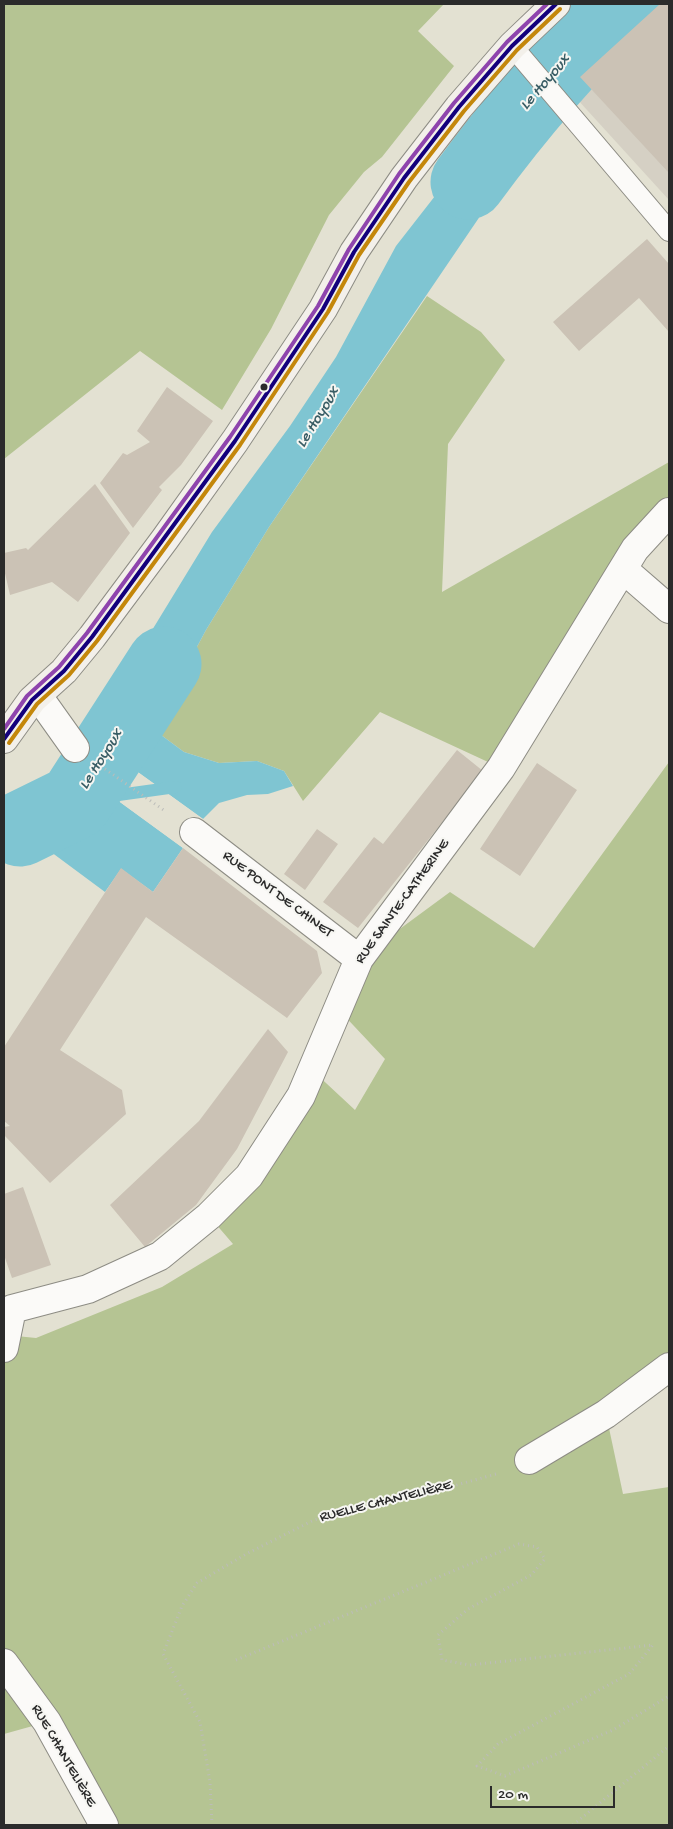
<!DOCTYPE html>
<html>
<head>
<meta charset="utf-8">
<style>
  body { margin:0 }
  #map { position:relative; width:673px; height:1829px; overflow:hidden; background:#e3e1d2; font-family:"Gochi Hand",sans-serif }
  canvas { display:block }
  .frame { position:absolute; inset:0; border:5px solid #2b2b2b; pointer-events:none }
  .scale { position:absolute; left:490px; top:1786px; width:125px; height:22px; box-sizing:border-box; border:2px solid #2b2b2b; border-top:0; padding-left:6px; font-size:15px; line-height:18px; white-space:nowrap; color:#2b2b2b; -webkit-text-stroke:4px #f6f6f2; paint-order:stroke }
</style>
</head>
<body>
<div id="map">
<canvas width="673" height="1829"></canvas>
<div class="frame"></div>
<div class="scale">20 m</div>
</div>
<script>
const ctx = document.querySelector('canvas').getContext('2d');
ctx.lineJoin = 'round';
function fillPath(path, color) {
  ctx.fillStyle = color;
  ctx.fill(path, 'evenodd');
}
function trace(path, color, width, dash) {
  ctx.strokeStyle = color;
  ctx.lineWidth = width;
  ctx.lineCap = dash ? 'butt' : 'round';
  ctx.setLineDash(dash || []);
  ctx.stroke(path);
}
function write(font, color, halo, rows, align = 'center') {
  ctx.font = font + ' "Gochi Hand",sans-serif';
  ctx.lineWidth = 4;
  ctx.setLineDash([]);
  ctx.textBaseline = 'middle';
  ctx.strokeStyle = halo;
  ctx.fillStyle = color;
  for (const [text, x, y, turn = 0] of rows) {
    ctx.save();
    ctx.translate(x, y);
    ctx.rotate((+turn || 0) * Math.PI / 180);
    ctx.textAlign = isNaN(turn) ? turn : align;
    if (halo) ctx.strokeText(text, 0, 0);
    ctx.fillText(text, 0, 0);
    ctx.restore();
  }
}
fillPath(new Path2D(`
  M659,4H669V200L567,88Z`), '#d5d0c4');
fillPath(new Path2D(`
  M4,4H444L418,31L454,66L382,157L364,172L329,215L271,329L222,410L140,351L4,459Z
  M427,296L481,332L505,360L448,444L442,592L669,462V512L501,768L380,712L303,801L284,771L257,761L219,763L184,752L153,729L206,630L269,527Z
  M669,762V1363L606,1414L623,1494L669,1487V1825H104L47,1722L4,1734V1348L6,1335L36,1338L162,1287L233,1244L209,1216L312,1070L355,1110L385,1059L338,1009L359,959L450,892L534,948Z`), '#b5c493');
fillPath(new Path2D(`
  M604,4H659L567,88L543,62Z
  M520,87L546,119L269,527L206,630L153,729L184,752L219,763L257,761L284,771L293,786L268,794L247,795L219,803L203,819L85,734L110,699L212,532L290,426L336,357L396,246Z
  M65,762L183,848L153,892L121,869L105,892L20,829Z`), '#7fc5d2');
fillPath(new Path2D(`
  M85,734L203,819L201,821L84,736Z
  M66,760L185,846L183,848L65,762Z`), '#e3e1d2');
trace(new Path2D(`
  M97,798L176,787`), '#7fc5d2', 12);
trace(new Path2D(`
  M468,182C515,118 565,58 623,4
  M20,829L75,802L164,664`), '#7fc5d2', 75);
fillPath(new Path2D(`
  M660,4H669V173L580,77Z
  M647,239L669,264V332L639,298L579,351L553,322Z
  M167,387L213,421L181,465L159,487L162,490L133,528L100,483L123,453L127,455L150,442L137,431Z
  M95,484L130,533L78,602L52,582L10,595L4,569V553L26,548L28,550Z
  M457,750L483,771L358,928L323,902L374,837L383,844Z
  M537,763L577,790L520,876L480,849Z
  M317,829L338,844L305,890L284,874Z
  M183,848L317,951L322,973L287,1018L146,917L60,1050L122,1090L126,1114L50,1183L4,1135V1127L10,1126L4,1121V1047L121,868L153,892Z
  M268,1029L288,1052L237,1149L196,1205L145,1247L110,1205L199,1121Z
  M23,1187L51,1265L12,1278L4,1255V1194Z`), '#cbc2b5');
const lane = new Path2D(`
  M512,46L669,231`);
const street = new Path2D(`
  M623,569L669,609
  M38,696L75,748
  M194,832L359,959
  M12,1309L88,1289L160,1256L209,1216L249,1176L301,1096L359,959L501,768L635,549L669,512
  M4,1348L12,1309
  M529,1460L606,1414L669,1367
  M4,1663L47,1722L104,1825`);
const secondary = new Path2D(`
  M4,739L32,700L64,671L92,637L165,539L235,441L323,309L354,252L404,178L459,107L512,46L556,4`);
trace(lane, '#8d8c84', 22);
trace(street, '#8d8c84', 30);
trace(secondary, '#8d8c84', 30);
trace(new Path2D(`
  M105,769L165,811
  M236,1660L519,1544L537,1547L545,1559L531,1575L468,1609L438,1635L442,1660L470,1665L653,1645L629,1674L498,1744L477,1766L505,1776L613,1730L669,1696
  M212,1825L210,1782L200,1722L163,1654L182,1606L197,1583L246,1554L314,1520L432,1492L496,1474
  M573,1825L669,1746
  M667,1825L669,1824`), '#bcbcb9', 3, [1, 4]);
trace(lane, '#fbfaf8', 20);
trace(street, '#fbfaf8', 28);
trace(secondary, '#f3f0ea', 28);
trace(new Path2D(`
  M4,739L32,700L64,671L92,637L235,441L323,309L354,252L404,178L459,107L512,46L556,4`), '#13007c', 4);
trace(new Path2D(`
  M9,743L37,704L69,675L97,641L240,445L328,312L359,255L409,182L464,111L517,50L560,9`), '#c4870b', 4);
trace(new Path2D(`
  M4,729L27,696L59,667L87,633L230,437L318,306L349,249L399,174L454,103L507,42L547,4`), '#8e44ad', 4);
for (const [x, y, r, color] of [
  [264,387,4.5,"#2b2b2b"]
]) {
  const dot = new Path2D();
  dot.arc(x, y, r, 0, 2 * Math.PI);
  ctx.fillStyle = color;
  ctx.fill(dot);
  trace(dot, '#f6f6f2', 2);
}
write('15px', '#2b2b2b', '#f6f6f2', [
  ["RUE PONT DE CHINET",277,895,37],
  ["RUE SAINTE-CATHERINE",403,902,-54],
  ["RUELLE CHANTELIÈRE",386,1502,-14],
  ["RUE CHANTELIÈRE",63,1756,60]
]);
write('italic 16px', '#395d65', '#f6f6f2', [
  ["Le Hoyoux",546,83,-49],
  ["Le Hoyoux",319,418,-58],
  ["Le Hoyoux",102,760,-57]
]);
</script>
</body>
</html>
